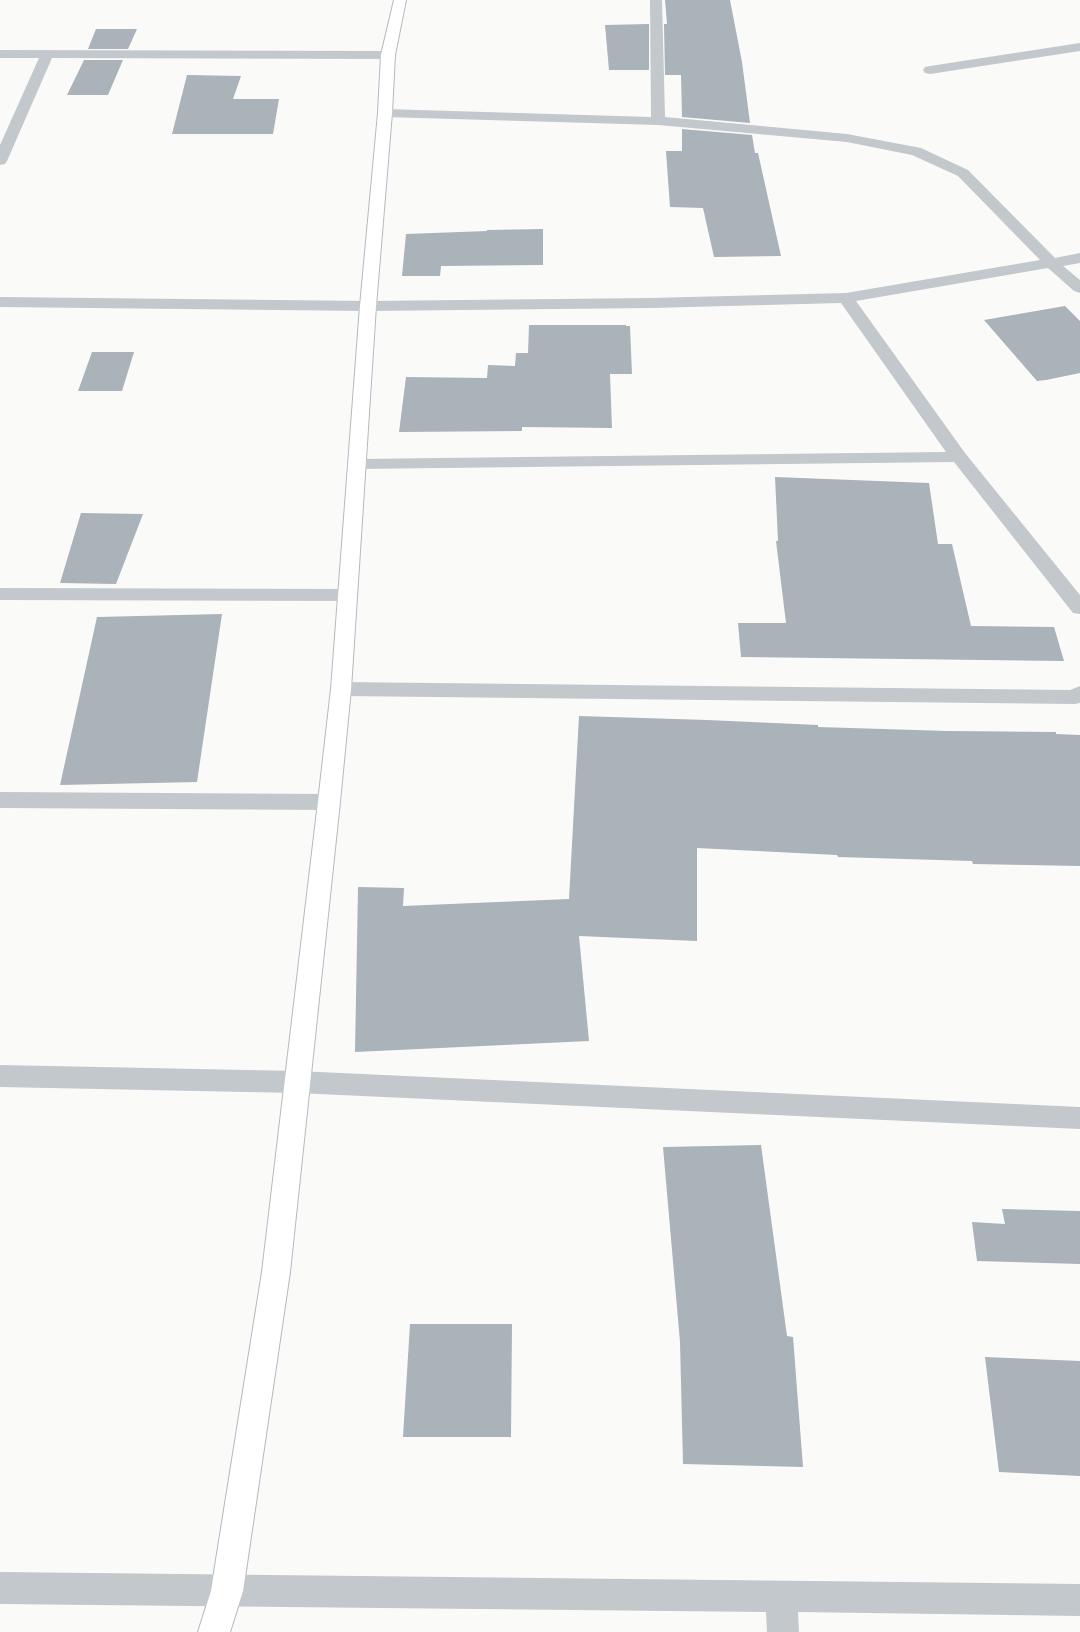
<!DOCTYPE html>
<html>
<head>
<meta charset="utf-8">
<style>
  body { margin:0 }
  canvas { display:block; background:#fafaf8 }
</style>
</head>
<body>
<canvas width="1080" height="1632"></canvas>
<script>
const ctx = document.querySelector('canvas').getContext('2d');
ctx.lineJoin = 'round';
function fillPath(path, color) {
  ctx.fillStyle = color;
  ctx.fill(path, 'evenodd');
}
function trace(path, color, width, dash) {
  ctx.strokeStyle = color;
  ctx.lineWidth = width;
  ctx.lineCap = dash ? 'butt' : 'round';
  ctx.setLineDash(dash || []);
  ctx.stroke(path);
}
fillPath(new Path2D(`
  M665,0H730L742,62L750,123L682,117L681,75H665L664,24H667Z
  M649,24V70H609L605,25Z
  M96,29H137L128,49H88Z
  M84,60H123L108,95H67Z
  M187,75L241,76L233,99H279L273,134H172Z
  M682,129L752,135L755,153H758L781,256L714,257L703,208L670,207L666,151H682Z
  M543,229V265L441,266L440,276H402L406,234L487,231V230Z
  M1065,306L1080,321V373L1046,380L1037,381L984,320Z
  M529,325H626V326H630L632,374H610L612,428L522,427V431L399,432L406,377L487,378L488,365L515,366L516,353H528Z
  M92,352H134L122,391H78Z
  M775,477L929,483L938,544H952L971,626L1054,627L1064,661L741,657L738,623H786L776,541H778Z
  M81,513L143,514L116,584L60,583Z
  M222,614L197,782L60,785L97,617Z
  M579,716L707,720L818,725V727L947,731L1056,732V734L1080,735V866L973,864L972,861L838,857L837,855L697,848V941L579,936L589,1041L355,1052L358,887L404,888L403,906L569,899Z
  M761,1145L787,1336L793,1337L803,1467L683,1464L680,1342L663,1147Z
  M1002,1209L1080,1211V1264L977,1261L972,1222L1005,1224Z
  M410,1324H512L511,1437H403Z
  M985,1357L1080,1361V1476L999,1472Z`), '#aab3b9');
const secondary = new Path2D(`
  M394,0H406L395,55L392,113L376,306L351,689L340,802L290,1272L243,1591L230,1632H198L211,1591L262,1272L318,802L331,689L360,306L378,113L381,55Z`);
trace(secondary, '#b3babf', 2);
fillPath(new Path2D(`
  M650,0H662L665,117L847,134L921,148L968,170L1055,258L1080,253V263L1063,266L1080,280V293L1074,291L1048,268L856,301L965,453L1080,595V614L1073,613L954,462L356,469L350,468L347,464L350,460L356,459L946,452L841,303L651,308L368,311L0,307V297L368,301L651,298L846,293L1040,260L958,176L912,155L847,142L658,125L385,117L380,116L378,113L380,110L385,109L651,117Z
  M1080,43V51L930,74L925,73L923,70L925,67L930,66Z
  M0,50L388,51L393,52L395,55L393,58L388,59L52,58L7,161L5,164L0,165V145L39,58H0Z
  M0,588L347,589L354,590L357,595L354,600L347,601L0,600Z
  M341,682L1070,690L1080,686V703L1075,704L341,696L334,694L331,689L334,684Z
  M0,792L329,794L337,796L340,802L337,808L329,810L0,808Z
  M0,1065L297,1071L1080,1107V1129L297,1093L0,1087Z
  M0,1572L1080,1584V1616L798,1612L799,1632H767L766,1612L0,1604Z`), '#c3c8cc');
fillPath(secondary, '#fff');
</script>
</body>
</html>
